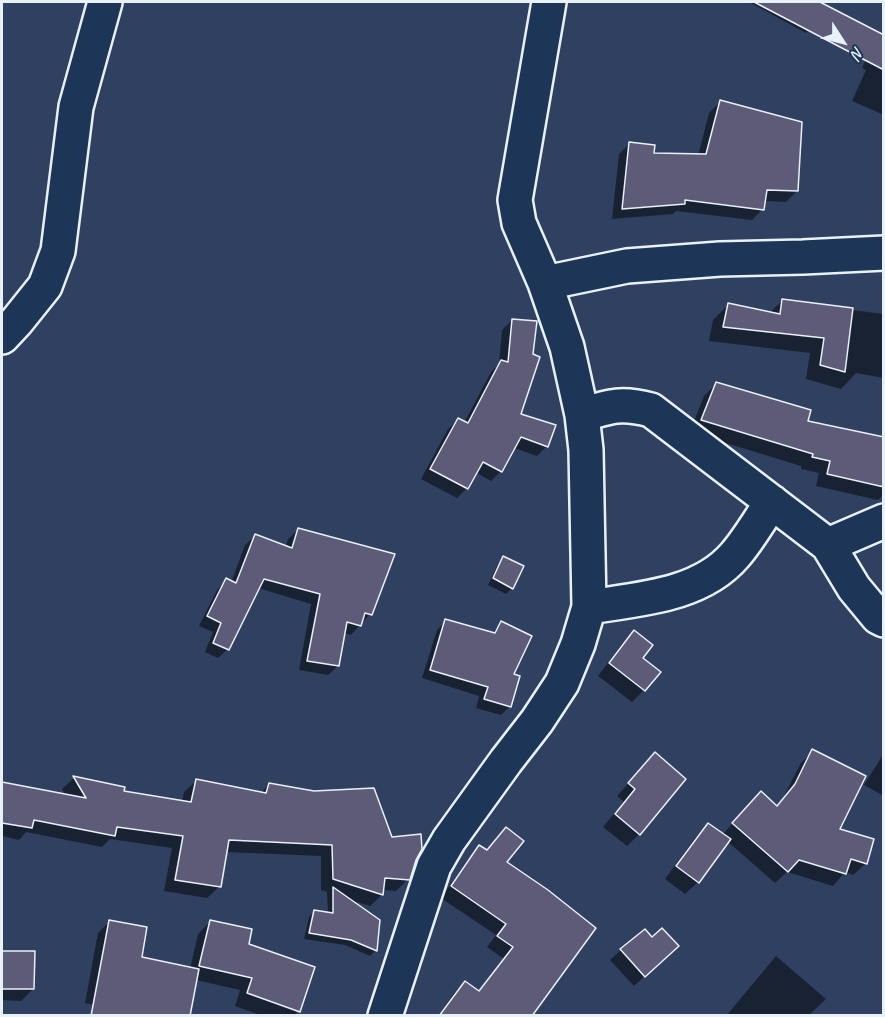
<!DOCTYPE html>
<html>
<head>
<meta charset="utf-8">
<style>
  body { margin:0 }
  #map { position:relative; width:885px; height:1017px; overflow:hidden; background:#304061; font-family:Caveat,sans-serif }
  canvas { display:block }
  .frame { position:absolute; inset:0; border:3px solid #e8f1f8; pointer-events:none }
  .north { position:absolute; left:813px; top:12px; width:60px; height:60px; -webkit-text-stroke:4px #1d3557; paint-order:stroke; rotate:126deg; font-size:16px; font-weight:700; line-height:24px; text-align:center; color:#e8f1f8 }
  .north::after { content:''; display:block; margin:auto; width:21px; height:27px; background:#e8f1f8; clip-path:polygon(50% 0,100% 100%,50% 72%,0 100%) }
</style>
</head>
<body>
<div id="map">
<canvas width="885" height="1017"></canvas>
<div class="frame"></div>
<div class="north">N</div>
</div>
<script>
const ctx = document.querySelector('canvas').getContext('2d');
ctx.lineJoin = 'round';
function fillPath(path, color) {
  ctx.fillStyle = color;
  ctx.fill(path, 'evenodd');
}
function trace(path, color, width, dash) {
  ctx.strokeStyle = color;
  ctx.lineWidth = width;
  ctx.lineCap = dash ? 'butt' : 'round';
  ctx.setLineDash(dash || []);
  ctx.stroke(path);
}
fillPath(new Path2D(`
  M749,2H823L816,23L806,33Z
  M884,31V115L852,101L866,70L862,68L872,46L881,38Z
  M720,102L797,191L786,202L764,201L763,209L752,220L676,211L673,214L612,219L619,154L630,143L653,155L698,156L709,113Z
  M782,301L884,314V378L856,373L841,389L806,379L810,353L709,341L713,320L728,305L769,313Z
  M512,320L520,414L547,446L537,456L514,448L501,471L491,481L475,472L467,488L457,498L421,479L448,429L458,420L464,423L491,372L499,364L502,330Z
  M716,384L806,422L884,439V494L878,500L816,486L819,473L801,469V466L690,432L704,396Z
  M298,530L370,614L351,635L343,633L338,666L328,675L299,670L311,604L258,588L228,649L218,658L205,652L213,632L199,626L217,590L226,580L231,583L245,545L255,536L286,547L288,539Z
  M504,558L512,588L506,594L488,585L498,564Z
  M446,621L492,634L501,623L512,675L510,706L501,715L476,708L479,696L422,678L437,630Z
  M634,632L641,658L644,690L632,702L598,676L621,645Z
  M813,751L838,830L866,863L853,875L845,872L833,886L787,872L775,883L727,841L698,882L685,894L665,879L696,837L709,825L722,835L749,806L776,807L783,798L801,763Z
  M884,753V796L864,785Z
  M655,754L639,834L627,846L603,827L624,802L617,796Z
  M74,778L123,788V792L182,802L184,792L196,781L260,794L269,784L391,839L415,860L408,879L396,891L382,890V895L370,906L350,900L379,921L375,951L370,956L345,945L304,939L309,917L315,911L328,914L327,892L321,890V856L225,852L219,887L207,898L164,891L172,848L110,839L102,847L26,832L19,840L2,836V783L66,796L62,789Z
  M506,829L505,863L530,1016H438L454,993L465,982L478,992L504,959L487,947L496,935L441,898L469,858L479,847L486,851Z
  M211,921L247,945L298,1011L294,1016H263L235,1006L240,990L196,980L151,1016L85,1003L98,933L109,922L140,958L190,969L198,934Z
  M645,931L667,956L634,986L610,960L621,950Z
  M2,952L33,953V989L21,1001L2,1000Z
  M776,956L826,999L808,1016H726Z`), '#0007');
const building = new Path2D(`
  M754,2H820L884,35V70Z
  M720,100L802,122L798,191L767,190L764,210L685,200V204L622,209L629,142L655,145L654,153L706,154Z
  M782,299L853,308L845,372L820,365L824,338L723,327L728,303L780,314Z
  M512,319L537,321L533,354L540,357L521,414L556,425L548,447L521,437L502,472L483,462L468,489L430,469L458,418L468,423L501,360L508,362Z
  M716,382L811,410L808,421L884,437V487L827,474L830,461L812,457L813,454L701,420Z
  M298,528L395,554L372,615L365,613L361,626L347,622L339,666L307,661L320,594L264,579L229,650L213,643L221,623L207,616L226,578L236,583L255,534L292,548Z
  M503,556L524,566L513,589L493,578Z
  M445,619L495,633L501,621L532,636L514,674L520,676L511,707L484,699L488,687L430,670Z
  M634,630L653,645L643,658L661,672L645,691L609,663Z
  M812,749L866,776L840,829L874,839L867,864L851,859L846,874L799,860L788,872L732,823L761,791L777,806L795,784Z
  M655,752L686,779L640,835L615,814L635,789L628,783Z
  M73,776L125,787L124,791L191,802L196,779L266,793L269,783L314,791L374,788L392,837L421,834L422,849L416,860L410,880L385,878L383,895L333,879L332,845L229,840L221,887L175,880L183,836L117,827L115,836L34,820L32,828L2,823V782L86,798Z
  M708,823L731,839L699,883L676,866Z
  M506,827L524,841L507,862L548,890L596,928L532,1016H439L465,981L479,991L513,947L497,936L506,924L451,886L479,845L487,850Z
  M333,887L380,920L377,951L351,940L309,933L314,910L333,913Z
  M109,920L147,927L142,957L199,969L190,1016H91Z
  M210,920L252,929L249,944L315,967L300,1012L247,993L252,978L199,966Z
  M662,928L679,946L645,977L620,949L645,929L652,937Z
  M2,951H35L34,989H2Z`);
fillPath(building, '#5e5b79');
trace(building, '#e8f1f8', 1.5);
const minor = new Path2D(`
  M545,283L627,266L720,259L803,257L884,253
  M2,337L17,321L45,286L58,251L76,107L105,2
  M582,415C610,406 621,402 651,410L828,545L854,588L878,617L884,620
  M828,545L884,521
  M589,607C638,599 700,596 735,555C749,539 760,519 772,502
  M385,1016L434,866L449,840L506,761L537,721L562,683L578,644L589,607L586,450L582,415L567,347L545,283L519,223L515,200L549,2`);
trace(minor, '#e8f1f8', 38);
trace(minor, '#1d3557', 33);
</script>
</body>
</html>
